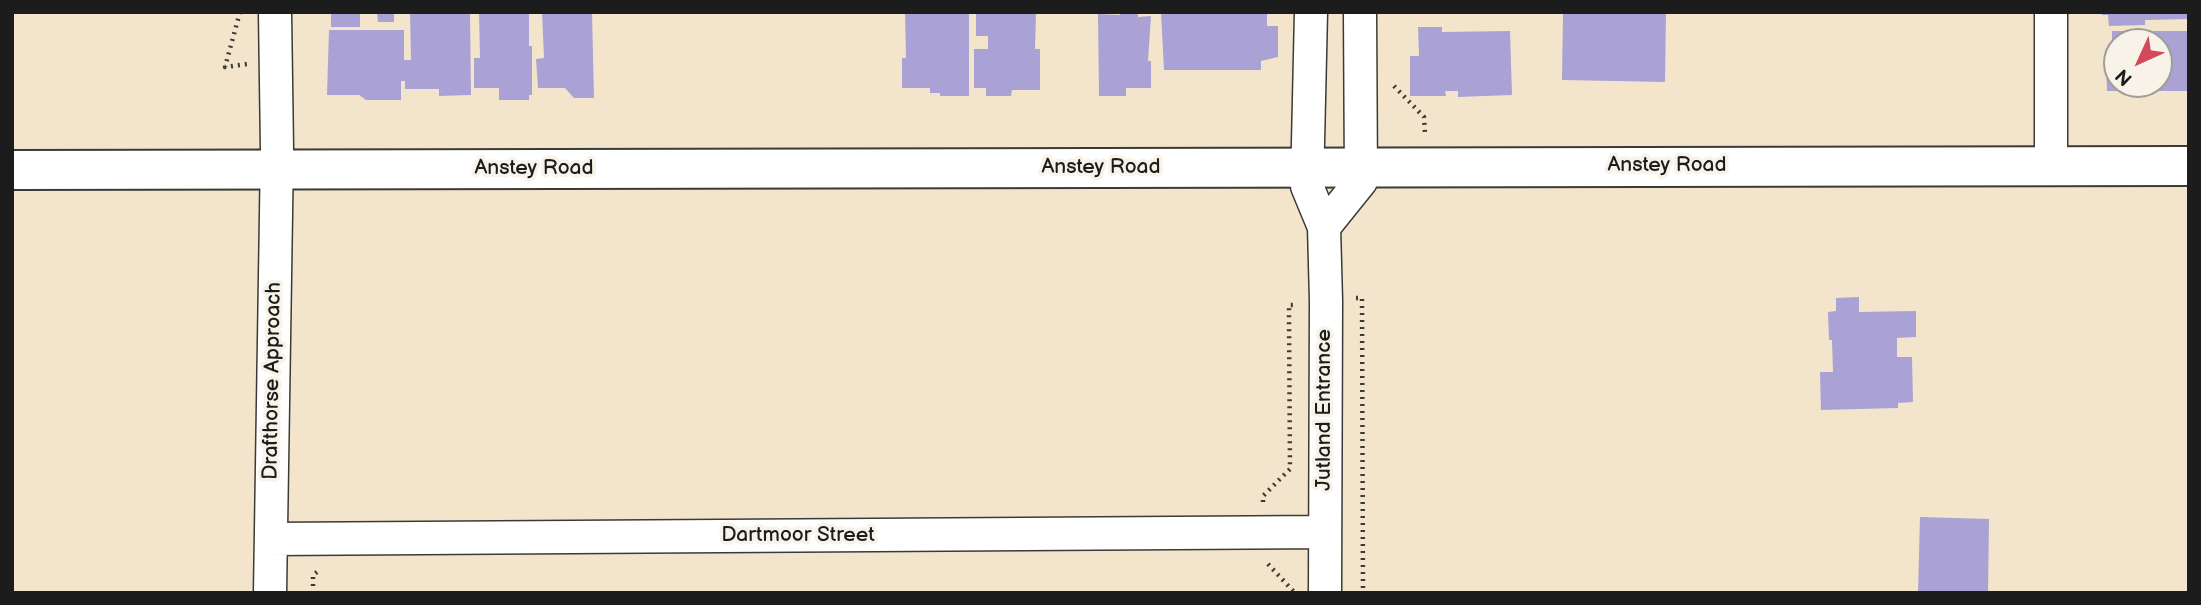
<!DOCTYPE html>
<html>
<head>
<meta charset="utf-8">
<style>
  body { margin:0 }
  #map { position:relative; width:2201px; height:605px; overflow:hidden; background:#f3e5cc; font-family:"Balsamiq Sans",sans-serif }
  canvas { display:block }
  .frame { position:absolute; inset:0; border:14px solid #1c1c1c; pointer-events:none }
  .north { position:absolute; left:2103px; top:28px; width:70px; height:70px; box-sizing:border-box; background:#f7f3e8; border:2px solid #9f9d96; border-radius:50%; rotate:225deg; font-size:19px; font-weight:700; line-height:28px; text-align:center; color:#1c1c1c }
  .north::after { content:''; display:block; margin:auto; width:24px; height:32px; background:#d1495b; clip-path:polygon(50% 0,100% 100%,50% 72%,0 100%) }
</style>
</head>
<body>
<div id="map">
<canvas width="2201" height="605"></canvas>
<div class="frame"></div>
<div class="north">N</div>
</div>
<script>
const ctx = document.querySelector('canvas').getContext('2d');
ctx.lineJoin = 'round';
function fillPath(path, color) {
  ctx.fillStyle = color;
  ctx.fill(path, 'evenodd');
}
function trace(path, color, width, dash) {
  ctx.strokeStyle = color;
  ctx.lineWidth = width;
  ctx.lineCap = dash ? 'butt' : 'round';
  ctx.setLineDash(dash || []);
  ctx.stroke(path);
}
function write(font, color, halo, rows, align = 'center') {
  ctx.font = font + ' "Balsamiq Sans",sans-serif';
  ctx.lineWidth = 7;
  ctx.setLineDash([]);
  ctx.textBaseline = 'middle';
  ctx.strokeStyle = halo;
  ctx.fillStyle = color;
  for (const [text, x, y, turn = 0] of rows) {
    ctx.save();
    ctx.translate(x, y);
    ctx.rotate((+turn || 0) * Math.PI / 180);
    ctx.textAlign = isNaN(turn) ? turn : align;
    if (halo) ctx.strokeText(text, 0, 0);
    ctx.fillText(text, 0, 0);
    ctx.restore();
  }
}
fillPath(new Path2D(`
  M331,12H360V27H331Z
  M377,12H394V22H378Z
  M410,12H470L471,95L439,96V89H405V81H401V100H366L359,95H327L329,30H404V60H411Z
  M479,12H529V46H532V95H529V100H499V88H474V58H480Z
  M542,12H592L594,98H574L565,88H538L536,59L544,58Z
  M905,12H969V96H940V93H930V88H902V58H906Z
  M976,12H1036L1035,49H1040V90H1012L1011,96H986V88H974V49H988V36H976Z
  M1120,12H1138V17L1151,16L1148,61H1151V88H1126V96H1099L1098,14L1120,15Z
  M1161,12H1267V26H1278V57L1261,61V70H1164Z
  M1563,12H1666L1665,82L1562,80Z
  M2102,12H2189V19L2145,20V25L2109,26L2108,15H2102Z
  M1418,27H1442V32L1510,31L1512,95L1458,97V91H1445L1446,96H1410V56H1419Z
  M2112,31H2189V91H2107L2106,64L2112,63ZM2117,42H2159V84H2117Z
  M1859,297V312L1916,311V337L1897,338V357H1912L1913,402L1898,403V408L1821,410L1820,372H1833L1832,340H1829L1828,312L1836,311V298Z
  M1920,517L1989,519L1988,593H1918Z`), '#aaa2d4');
const minor = new Path2D(`
  M1311,12L1307,186L1324,227L1326,301L1325,593
  M2051,12V165
  M1324,227L1361,181L1360,12
  M271,539L1325,532
  M270,593L277,150L275,12`);
const tertiary = new Path2D(`
  M12,170L2189,166`);
trace(minor, '#3c3a36', 35);
trace(tertiary, '#3c3a36', 42);
trace(new Path2D(`
  M240,12L225,67L247,64
  M1394,86L1424,117L1425,134
  M1356,298H1362L1363,593
  M1263,502V496L1290,469L1289,316V305H1296
  M1268,564L1294,592
  M313,593V575L321,569`), '#3c3a36', 4.5, [2, 5]);
trace(minor, '#fff', 32);
trace(tertiary, '#fff', 38);
write('21px', '#1c1c1c', '#f7f3e8', [
  ["Anstey Road",1667,166],
  ["Anstey Road",1101,168],
  ["Anstey Road",534,169],
  ["Drafthorse Approach",273,381,-89],
  ["Jutland Entrance",1325,410,-90],
  ["Dartmoor Street",798,536]
]);
</script>
</body>
</html>
